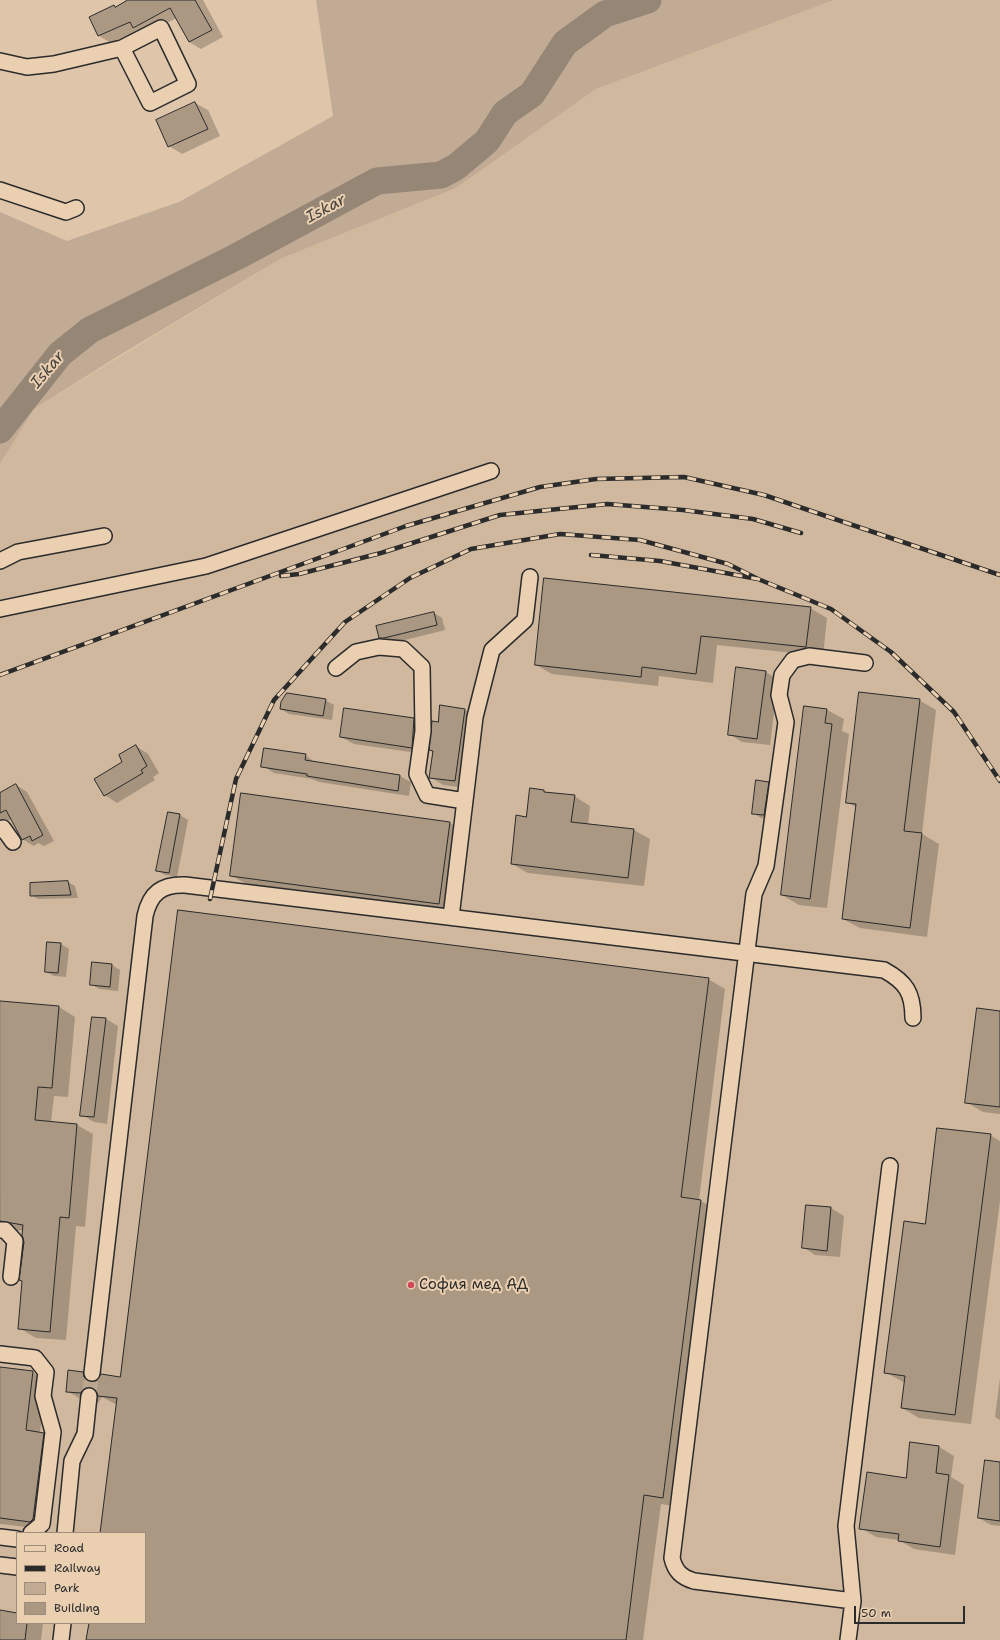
<!DOCTYPE html>
<html>
<head>
<meta charset="utf-8">
<style>
  body { margin:0 }
  #map { position:relative; width:1000px; height:1640px; overflow:hidden; background:#dfc5a9; font-family:"Shantell Sans",sans-serif }
  canvas { display:block }
  .legend { position:absolute; left:16px; top:1532px; width:130px; height:92px; box-sizing:border-box; background:#eacfb1; border:1px solid #9e8d7b; margin:0; padding:5px 7px; list-style:none; font-size:12px; color:#2b2b2b }
  .legend li { display:flex; align-items:center; gap:8px; height:20px }
  .legend b { width:20px; border:1px solid #9e8d7b }
  .scale { position:absolute; left:854px; top:1606px; width:111px; height:18px; box-sizing:border-box; border:2px solid #2b2b2b; border-top:0; padding-left:5px; font-size:12px; line-height:14px; white-space:nowrap; color:#2b2b2b; -webkit-text-stroke:3px #eacfb1; paint-order:stroke }
</style>
</head>
<body>
<div id="map">
<canvas width="1000" height="1640"></canvas>
<ul class="legend">
<li><b style="height:5px;background:#eacfb1"></b>Road</li>
<li><b style="height:5px;background:#2b2b2b"></b>Railway</li>
<li><b style="height:11px;background:#c1ab94"></b>Park</li>
<li><b style="height:11px;background:#aa9883"></b>Building</li>
</ul>
<div class="scale">50 m</div>
</div>
<script>
const ctx = document.querySelector('canvas').getContext('2d');
ctx.lineJoin = 'round';
function fillPath(path, color) {
  ctx.fillStyle = color;
  ctx.fill(path, 'evenodd');
}
function trace(path, color, width, dash) {
  ctx.strokeStyle = color;
  ctx.lineWidth = width;
  ctx.lineCap = dash ? 'butt' : 'round';
  ctx.setLineDash(dash || []);
  ctx.stroke(path);
}
function write(font, color, halo, rows, align = 'center') {
  ctx.font = font + ' "Shantell Sans",sans-serif';
  ctx.lineWidth = 4;
  ctx.setLineDash([]);
  ctx.textBaseline = 'middle';
  ctx.strokeStyle = halo;
  ctx.fillStyle = color;
  for (const [text, x, y, turn = 0] of rows) {
    ctx.save();
    ctx.translate(x, y);
    ctx.rotate((+turn || 0) * Math.PI / 180);
    ctx.textAlign = isNaN(turn) ? turn : align;
    if (halo) ctx.strokeText(text, 0, 0);
    ctx.fillText(text, 0, 0);
    ctx.restore();
  }
}
fillPath(new Path2D(`
  M834,0H1000V1640H0V464L34,409L280,259L456,188L596,89ZM17,1533H145V1623H17Z`), '#cfb89e');
fillPath(new Path2D(`
  M316,0H834L596,89L456,188L280,259L120,355L34,409L0,464V212L67,241L179,202L333,116Z`), '#c1ab94');
fillPath(new Path2D(`
  M130,0H203L223,37L201,49L189,42L177,18L145,34L138,30L111,43L99,36L90,17L114,6L116,8Z
  M195,103L208,110L220,136L182,154L169,146Z
  M810,608L827,618L823,656L717,645L713,683L659,676L658,686L552,674L536,665Z
  M434,613L442,618L445,630L393,643L388,642L379,637Z
  M766,672L778,680L770,745L742,742L729,734Z
  M325,700L334,705L332,720L289,714L281,709Z
  M919,700L936,710L922,834L939,844L927,937L860,928L843,919L857,808L847,802Z
  M441,706L465,710L478,717L467,788L443,785L431,777L434,752L430,750L438,723Z
  M827,710L844,719L842,731L849,734L827,908L799,905L782,895Z
  M413,719L426,726L424,754L354,744L341,737Z
  M136,746L148,754L159,773L153,777L155,780L117,803L105,795L124,762Z
  M305,755L316,763L400,776L411,782L409,796L319,782L312,779L274,773L263,766Z
  M768,783L777,788L772,819L761,818L753,813Z
  M16,785L27,792L54,841L44,846L38,843L34,846L22,839L12,819L0,825V794Z
  M544,791L548,793L574,796L590,806L588,825L634,830L650,839L644,886L528,873L512,864L527,818Z
  M242,794L450,823L467,832L456,914L248,885L231,875Z
  M180,815L188,820L177,877L165,875L157,870Z
  M68,882L75,886L78,898L38,899L31,895Z
  M61,944L69,949L66,977L54,976L46,972Z
  M93,963L112,965L120,970L118,991L99,989L91,984Z
  M708,979L725,989L699,1200L717,1210L680,1507L661,1504L643,1640H87L90,1623H145V1533H101L117,1405L102,1397L98,1403L84,1401L67,1391L83,1373L97,1381L121,1378Z
  M0,1002L59,1007L75,1017L68,1097L54,1096L51,1122L77,1125L93,1134L85,1227L76,1226L66,1340L36,1338L19,1328L23,1282L20,1280L25,1242L23,1230L12,1232L0,1231Z
  M1000,1012V1114L983,1112L966,1102Z
  M106,1019L118,1026L107,1124L94,1122L82,1115Z
  M990,1135L1000,1141V1201L971,1424L919,1418L902,1408L905,1383L885,1372L926,1225Z
  M807,1206L831,1208L844,1216L840,1257L815,1255L803,1247Z
  M0,1368L32,1372L46,1380L40,1433L57,1442L45,1529L0,1524Z
  M1000,1378V1420L995,1417Z
  M939,1447L954,1456L951,1477L964,1485L955,1555L914,1549L899,1540L876,1537L861,1528Z
  M1000,1463V1526L991,1525L979,1518Z
  M0,1611L17,1614V1623L43,1624L41,1640H0Z`), '#0003');
trace(new Path2D(`
  M0,430L60,354L90,330L236,257L377,181L441,175L456,167L487,141L505,113L532,94L565,43L605,14L648,0`), '#958676', 27);
const building = new Path2D(`
  M128,0H195L212,30L189,42L170,8L133,28L130,22L98,36L89,17L114,5L115,7Z
  M195,102L208,129L168,147L156,120Z
  M544,578L811,607L806,647L701,636L696,674L642,667L641,677L535,665Z
  M434,612L437,625L384,638H379L376,626Z
  M736,667L766,671L757,739L728,735Z
  M859,692L920,699L904,831L922,833L910,928L842,919L856,804L846,803Z
  M287,693L326,699L323,716L280,709L281,702Z
  M440,705L465,709L455,781L429,778L433,751L429,750L432,721L438,722Z
  M804,706L827,709L825,723L832,724L810,899L781,895Z
  M344,708L414,718L412,748L340,737Z
  M136,745L147,766L141,770L143,773L104,796L94,779L122,762L119,755Z
  M264,748L306,754L305,760L400,775L398,791L307,776V774L261,767Z
  M756,780L769,782L764,815L752,814Z
  M16,784L43,835L32,841L30,836L22,840L6,810L0,813V793Z
  M530,788L544,790V792L575,795L571,822L634,829L628,878L511,864L516,815L526,817Z
  M241,793L450,822L439,904L230,876Z
  M168,812L180,814L169,873L156,871Z
  M68,881L71,895L30,896V883Z
  M178,910L709,978L681,1197L701,1200L663,1498L644,1495L626,1640H86L89,1623H145V1533H100L117,1398L98,1396L95,1389L90,1387L85,1388L81,1393L66,1392L68,1370L83,1372L84,1377L91,1382L96,1381L101,1374L120,1377Z
  M47,942L61,943L58,973L45,972Z
  M92,962L112,964L110,987L90,985Z
  M0,1001L59,1006L52,1088L38,1087L35,1120L77,1124L69,1218L60,1217L50,1332L18,1329L22,1281L19,1280L24,1242L22,1235L23,1225L0,1221Z
  M977,1008L1000,1011V1107L965,1103Z
  M92,1017L106,1018L94,1117L80,1116Z
  M937,1128L991,1134L955,1415L901,1408L905,1376L884,1373L904,1221L925,1224Z
  M806,1205L831,1207L827,1251L802,1248Z
  M0,1367L33,1371L26,1430L44,1433L33,1519L30,1522L0,1518Z
  M910,1442L939,1446L936,1473L949,1475L940,1547L898,1541L899,1534L859,1529L867,1472L906,1478Z
  M985,1460L1000,1462V1521L978,1518Z
  M0,1610L17,1613V1623H27L25,1640H0Z`);
fillPath(building, '#aa9883');
trace(building, '#2b2b2b', 1);
trace(new Path2D(`
  M89,1396L92,1373`), '#bba690', 15, [15, 8]);
const minor = new Path2D(`
  M0,61L27,67L54,64L122,48L161,28L188,84L150,103L122,48
  M0,190L66,212L76,208
  M0,561L18,552L104,536
  M0,609L206,566L491,471
  M336,668L356,652L379,647L403,649L422,667L423,731L417,774L427,795L465,801
  M0,830L3,828L13,842
  M451,917L475,717L492,650L525,620L530,577
  M0,1230H5L15,1241L11,1277
  M0,1354L35,1358L46,1372L43,1396L53,1432L42,1524L31,1533
  M92,1373L145,916C150,893 162,884 185,885L884,970C906,982 913,993 913,1018
  M65,1533L72,1461L85,1434L89,1396
  M0,1537L17,1539
  M0,1565L17,1567
  M853,1601L694,1581C681,1577 675,1571 672,1558L754,894L766,866L786,722L779,695L782,675L793,660L809,656L865,663
  M61,1640L63,1623
  M848,1640L853,1601L846,1526L890,1166`);
trace(minor, '#2b2b2b', 18);
trace(minor, '#eacfb1', 15);
const rail = new Path2D(`
  M591,555L660,561L758,579L831,609L891,652L954,712L1000,781
  M281,576L299,574L381,553L500,515L607,504L683,510L753,519L801,533
  M0,675L406,526L540,487L596,479L684,477L764,495L1000,575
  M210,899L236,779L274,700L345,622L410,578L471,549L560,534L640,540L728,564L758,579`);
trace(rail, '#2b2b2b', 4.5);
trace(rail, '#eacfb1', 3, [9]);
for (const [x, y, r, color] of [
  [411,1285,4,"#d1495b"]
]) {
  const dot = new Path2D();
  dot.arc(x, y, r, 0, 2 * Math.PI);
  ctx.fillStyle = color;
  ctx.fill(dot);
  trace(dot, '#eacfb1', 1.5);
}
write('15px', '#2b2b2b', '#eacfb1', [
  ["София мед АД",419,1285]
], 'left');
write('italic 16px', '#46423e', '#eacfb1', [
  ["Iskar",326,209,-28],
  ["Iskar",48,370,-50]
]);
</script>
</body>
</html>
